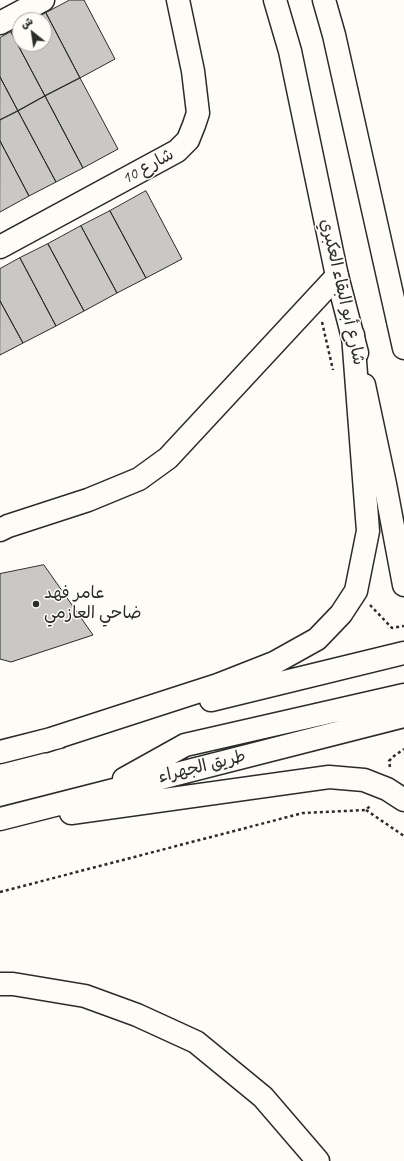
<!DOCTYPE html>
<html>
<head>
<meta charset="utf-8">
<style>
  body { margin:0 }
  #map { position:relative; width:404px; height:1161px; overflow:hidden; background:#fdfcf7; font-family:Caveat,"Playpen Sans Arabic",sans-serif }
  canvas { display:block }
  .north { position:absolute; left:12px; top:12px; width:40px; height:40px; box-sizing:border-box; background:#fdfcf7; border:1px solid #a9a8a5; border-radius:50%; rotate:330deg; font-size:11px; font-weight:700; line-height:16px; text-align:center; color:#2b2b2b }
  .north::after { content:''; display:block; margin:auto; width:14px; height:18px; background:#2b2b2b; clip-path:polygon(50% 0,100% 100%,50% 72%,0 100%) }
</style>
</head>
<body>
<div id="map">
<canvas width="404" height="1161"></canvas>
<div class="north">ش</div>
</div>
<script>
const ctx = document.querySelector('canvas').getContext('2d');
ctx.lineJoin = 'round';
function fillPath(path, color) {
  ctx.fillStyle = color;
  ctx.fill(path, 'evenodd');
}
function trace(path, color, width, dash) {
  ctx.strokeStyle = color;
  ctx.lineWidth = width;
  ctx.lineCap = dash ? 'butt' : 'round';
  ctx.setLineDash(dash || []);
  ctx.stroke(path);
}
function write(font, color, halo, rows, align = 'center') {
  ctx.font = font + ' Caveat,"Playpen Sans Arabic",sans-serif';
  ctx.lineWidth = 3;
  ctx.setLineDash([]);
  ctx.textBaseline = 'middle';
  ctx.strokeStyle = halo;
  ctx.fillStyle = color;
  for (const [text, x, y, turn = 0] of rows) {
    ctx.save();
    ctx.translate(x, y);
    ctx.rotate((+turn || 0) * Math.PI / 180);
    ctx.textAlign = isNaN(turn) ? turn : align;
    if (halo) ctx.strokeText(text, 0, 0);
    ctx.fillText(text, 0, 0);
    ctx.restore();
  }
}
const building = new Path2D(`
  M70,0H84L115,59L80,78L46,13Z
  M46,13L80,78L45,96L11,32L20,27V44H44V20H33Z
  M11,32L45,96L18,111L0,77V38Z
  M0,77L18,111L0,120Z
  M80,78L118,149L83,168L45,96Z
  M45,96L83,168L56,182L18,111Z
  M18,111L56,182L29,196L0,141V120Z
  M0,141L29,196L0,212Z
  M146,191L182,259L146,278L110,211Z
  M110,211L146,278L117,293L81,226Z
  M81,226L117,293L84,311L48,244Z
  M48,244L84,311L56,326L20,258Z
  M20,258L56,326L23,343L0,301V269Z
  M0,301L23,343L0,355Z
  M44,565L93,635L11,662L0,659V574Z`);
fillPath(building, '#c9c8c4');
trace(building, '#2b2b2b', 1);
const minor = new Path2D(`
  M0,23L43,0
  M0,247L177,151L188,140L194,125L198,113L193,71L178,0
  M0,530L8,526L88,500L139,479L168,458L337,276
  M0,984H13L85,996L137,1015L196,1042L263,1097L318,1161`);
const major = new Path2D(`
  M275,0L290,51L337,276L357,353
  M324,0L334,35L404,348
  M364,385L385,484L404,585`);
const highway = new Path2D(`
  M398,320L404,337
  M211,700L404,653
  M45,741L218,685L274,663L317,639L341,614L356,591L368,531L353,335
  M0,752L59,737
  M124,779L185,745L404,695
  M71,813L329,777L364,780L387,789L404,800
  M0,819L404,716`);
trace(minor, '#2b2b2b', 25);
trace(major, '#2b2b2b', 25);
trace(highway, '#2b2b2b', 25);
trace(new Path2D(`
  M322,322L333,370
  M370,605L392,628L404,626
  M390,767L389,761L394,756L404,749
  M366,810L404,836
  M0,892L303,813L366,810L371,805`), '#2b2b2b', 2.5, [3, 3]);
trace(minor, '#fdfcf7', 22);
trace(major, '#fdfcf7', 22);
trace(highway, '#fdfcf7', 22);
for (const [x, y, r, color] of [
  [36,604,4,"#2b2b2b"]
]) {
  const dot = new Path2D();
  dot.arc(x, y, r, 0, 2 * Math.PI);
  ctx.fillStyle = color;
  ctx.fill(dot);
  trace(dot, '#fdfcf7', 1.5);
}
write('17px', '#2b2b2b', '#fdfcf7', [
  ["شارع 10",148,167,-29],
  ["شارع أبو البقاء العكبري",342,292,77],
  ["طريق الجهراء",202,767,-14]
]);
write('17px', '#2b2b2b', '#fdfcf7', [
  ["عامر فهد",44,594],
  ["ضاحي العازمي",44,614]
], 'left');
</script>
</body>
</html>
